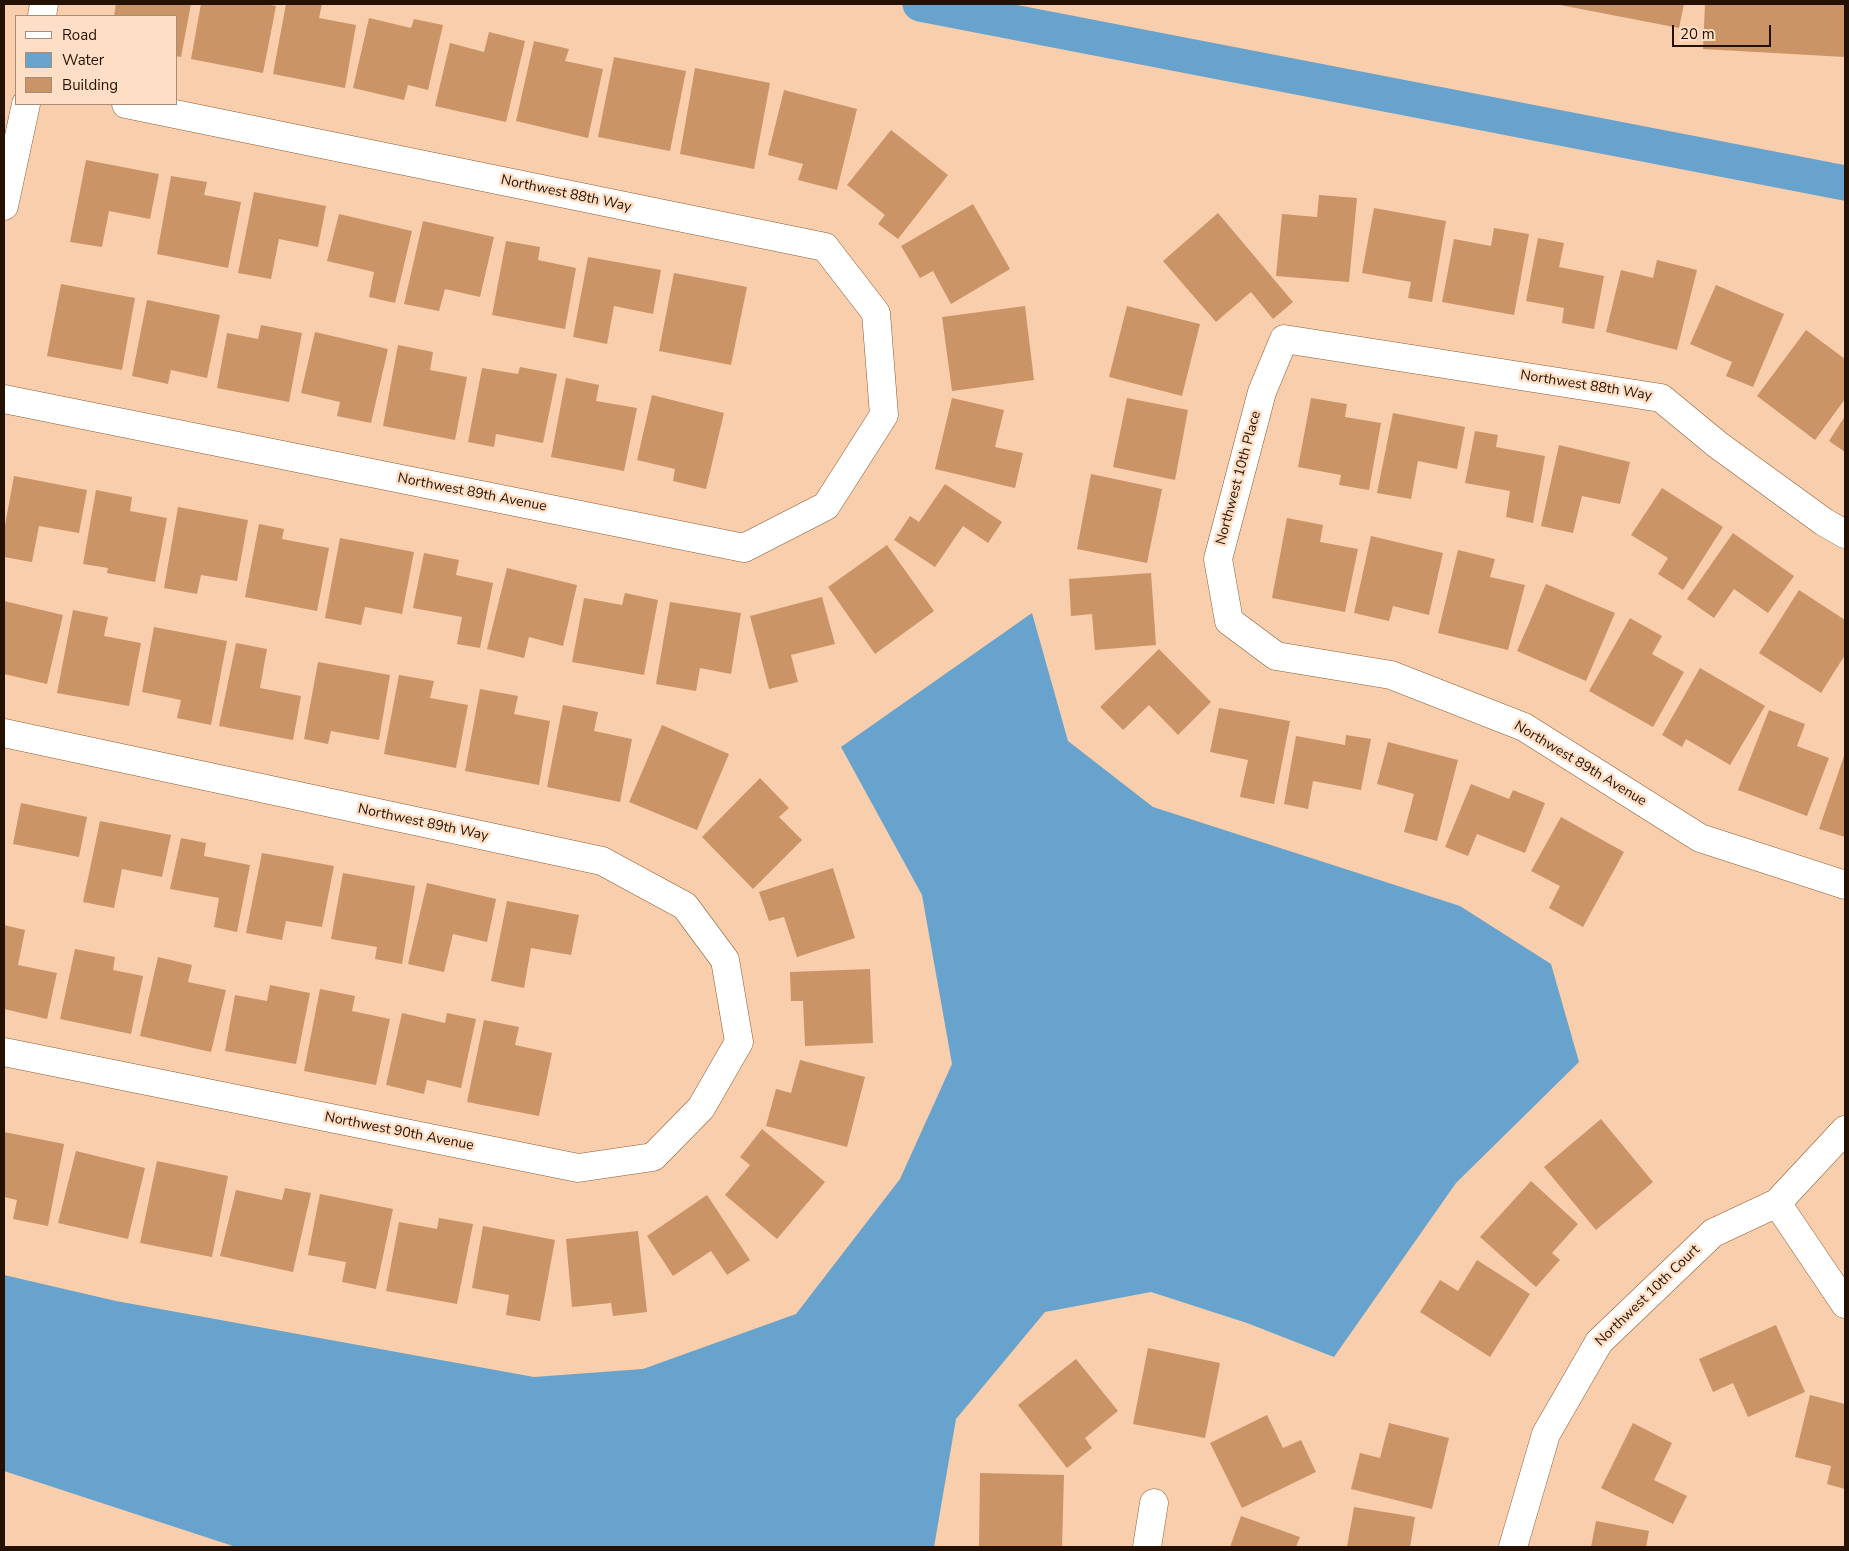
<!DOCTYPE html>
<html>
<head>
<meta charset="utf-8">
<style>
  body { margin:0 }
  #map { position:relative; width:1849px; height:1551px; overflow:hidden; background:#f9ceac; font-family:"Nunito Sans",sans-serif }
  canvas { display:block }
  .frame { position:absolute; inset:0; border:5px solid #241102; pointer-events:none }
  .legend { position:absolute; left:15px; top:15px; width:162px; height:90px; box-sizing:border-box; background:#fedec4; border:1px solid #a78c76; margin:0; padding:6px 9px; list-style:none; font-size:15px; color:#241102 }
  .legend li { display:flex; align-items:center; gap:10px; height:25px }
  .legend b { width:25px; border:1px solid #a78c76 }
  .scale { position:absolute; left:1672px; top:25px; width:99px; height:22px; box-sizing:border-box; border:2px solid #241102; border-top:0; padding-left:6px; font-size:15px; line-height:18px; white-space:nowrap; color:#241102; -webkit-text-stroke:4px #fedec4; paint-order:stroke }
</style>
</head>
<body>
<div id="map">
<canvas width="1849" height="1551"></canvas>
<div class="frame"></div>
<ul class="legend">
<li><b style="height:6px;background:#fff"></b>Road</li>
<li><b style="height:14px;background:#67a3cd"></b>Water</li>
<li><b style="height:14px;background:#ca9467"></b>Building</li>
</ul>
<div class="scale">20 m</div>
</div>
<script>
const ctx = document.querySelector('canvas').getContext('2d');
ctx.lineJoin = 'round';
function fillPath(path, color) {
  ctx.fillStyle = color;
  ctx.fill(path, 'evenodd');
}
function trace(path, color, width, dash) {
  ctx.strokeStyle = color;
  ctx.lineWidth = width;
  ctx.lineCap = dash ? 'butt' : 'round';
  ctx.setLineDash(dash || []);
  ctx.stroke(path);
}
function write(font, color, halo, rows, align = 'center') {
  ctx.font = font + ' "Nunito Sans",sans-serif';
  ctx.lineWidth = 5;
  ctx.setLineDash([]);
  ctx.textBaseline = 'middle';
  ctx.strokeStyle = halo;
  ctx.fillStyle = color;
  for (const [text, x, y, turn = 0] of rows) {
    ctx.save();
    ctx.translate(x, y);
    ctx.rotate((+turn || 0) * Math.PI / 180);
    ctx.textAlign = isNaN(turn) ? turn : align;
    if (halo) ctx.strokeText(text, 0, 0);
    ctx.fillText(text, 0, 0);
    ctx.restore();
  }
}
fillPath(new Path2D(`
  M1032,613L1068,741L1153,807L1460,906L1551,964L1579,1062L1456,1183L1334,1357L1247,1323L1151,1292L1045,1312L956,1419L934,1547H236L4,1471V1275L116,1301L534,1377L643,1369L796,1314L900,1179L952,1064L922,895L841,747Z`), '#67a3cd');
trace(new Path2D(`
  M920,4L1845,183`), '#67a3cd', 35);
fillPath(new Path2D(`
  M116,4H191L181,57L176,56V16H114Z
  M201,4H265L276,6L263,73L191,59Z
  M286,4H322L319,18L356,25L345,88L273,74Z
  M1555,4H1684L1679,28Z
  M1705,4H1845V57L1703,49Z
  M369,18L411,28L414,19L443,25L428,90L408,85L404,100L353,88Z
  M489,32L525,41L506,122L435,106L450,43L484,52Z
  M534,41L569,49L565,61L603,69L588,138L516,121Z
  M614,57L686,71L670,151L598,137Z
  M695,68L770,83L754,169L680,154Z
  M784,90L857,109L837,190L798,180L803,164L768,155Z
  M891,130L948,175L898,239L878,224L885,215L847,185Z
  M86,160L159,174L150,219L109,211L102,247L70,242Z
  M171,176L207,182L204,195L241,202L228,268L157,254Z
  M254,192L326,206L318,247L279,239L271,279L238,273Z
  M1319,195L1357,198L1349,282L1276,276L1282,214L1317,217Z
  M973,204L1010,269L951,304L933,271L920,278L901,246Z
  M1374,208L1446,221L1432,302L1408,298L1411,282L1362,273Z
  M1218,213L1293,302L1273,319L1251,292L1216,322L1163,261Z
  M339,214L412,231L395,303L369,297L374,272L327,261Z
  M423,221L494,237L480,297L445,289L439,311L404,304Z
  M1494,228L1529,234L1514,315L1442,302L1454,239L1491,246Z
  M1538,238L1564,243L1559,267L1604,276L1594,329L1562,323L1564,308L1526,301Z
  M506,241L540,247L538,260L576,268L565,329L492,315Z
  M588,257L661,270L653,314L614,306L607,344L573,337Z
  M1657,260L1697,270L1677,350L1606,332L1621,270L1653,278Z
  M674,273L747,287L731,365L659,351Z
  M61,284L135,298L122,370L47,356Z
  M1716,285L1784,314L1753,387L1726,376L1732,362L1690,344Z
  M147,300L220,315L207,378L171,370L168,384L132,376Z
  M1025,306L1034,380L952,391L942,317Z
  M1127,306L1200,324L1182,396L1109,377Z
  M261,325L302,333L289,402L217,388L227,333L258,339Z
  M1806,330L1845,359V399L1815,440L1757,396Z
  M315,332L388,349L371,423L337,416L340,402L301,393Z
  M398,345L433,352L430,370L467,377L455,440L383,426Z
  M520,367L557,374L543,443L496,434L494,447L468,442L482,368L518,374Z
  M566,378L599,385L596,401L637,408L624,471L551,457Z
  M652,395L724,413L706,489L673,481L675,469L637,460Z
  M952,398L1004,410L995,447L1023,453L1015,488L935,469Z
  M1127,398L1188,410L1175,480L1113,467Z
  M1311,398L1347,404L1345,417L1381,423L1369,490L1339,485L1341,475L1298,467Z
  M1393,413L1465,427L1457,469L1418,461L1411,499L1377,493Z
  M1845,416V452L1829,441Z
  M1475,431L1498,435L1496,447L1545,456L1533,523L1506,517L1510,491L1465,483Z
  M1559,445L1630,462L1620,504L1582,496L1573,533L1541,526Z
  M1091,474L1162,489L1147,563L1077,549Z
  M14,476L87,490L79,533L39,526L32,562L4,557V531Z
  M945,484L1002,522L988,543L963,526L935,567L894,540L910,516L919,522Z
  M1662,488L1723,527L1683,590L1658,574L1668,558L1631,535Z
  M96,490L132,497L130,511L167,518L155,582L107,573L108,568L83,564Z
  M178,507L248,520L237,581L201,575L197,594L164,588Z
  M1287,518L1323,525L1320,542L1358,549L1345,612L1272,598Z
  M259,524L284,529L282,539L329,548L317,611L245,597Z
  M1733,533L1794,576L1768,613L1734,589L1714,618L1687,599Z
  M1371,536L1443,553L1429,615L1393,606L1389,621L1354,613Z
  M340,538L414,552L402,614L365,607L361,625L325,618Z
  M887,545L934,611L875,654L828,587Z
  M1458,550L1495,559L1490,577L1525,585L1508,650L1438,633Z
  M424,553L459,560L456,575L493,583L480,648L457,644L462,617L413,608Z
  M507,568L577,585L563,646L529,637L524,658L487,649Z
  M1151,573L1156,645L1095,650L1092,614L1071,616L1069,579Z
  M1546,584L1615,613L1586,681L1517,651Z
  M1799,590L1845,620V655L1821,693L1759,653Z
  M625,593L658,600L644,675L572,662L584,598L622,605Z
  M822,597L835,644L791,655L798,682L769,689L750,616Z
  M4,601L63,615L47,684L4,674Z
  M670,602L741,613L731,674L700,668L696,691L656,684Z
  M73,610L108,617L104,636L141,643L129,706L57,693Z
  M1630,618L1662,636L1652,654L1684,672L1653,727L1589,691Z
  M154,627L227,641L211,725L177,718L181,700L142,692Z
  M236,643L267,649L260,688L301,696L293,740L219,726Z
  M1159,649L1211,702L1178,735L1149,705L1123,730L1100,707Z
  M318,662L390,675L379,740L331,731L328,744L304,739Z
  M1700,668L1765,706L1730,765L1686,739L1682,747L1662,735Z
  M399,675L434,681L430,698L468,705L456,768L384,754Z
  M480,689L518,696L514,714L550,721L539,785L465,771Z
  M563,705L598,712L594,731L632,739L620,802L547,787Z
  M1219,708L1290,721L1274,804L1240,797L1248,760L1210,752Z
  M1769,710L1805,724L1797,746L1829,758L1807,816L1738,790Z
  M662,725L729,754L697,830L629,802Z
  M1346,735L1371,739L1361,790L1313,781L1308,809L1284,804L1296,736L1345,745Z
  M1388,742L1458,760L1437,841L1404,832L1414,794L1377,784Z
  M1844,756L1845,757V837L1819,829Z
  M760,778L789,808L779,817L802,840L753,889L702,837Z
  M1471,784L1509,799L1513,790L1545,803L1525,853L1477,834L1468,856L1445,847Z
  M21,803L87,817L79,857L13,844Z
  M1561,817L1624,852L1583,927L1549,908L1560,886L1531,871Z
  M100,821L171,835L162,877L122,869L114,908L83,902Z
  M181,838L206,843L204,856L250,865L237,932L214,927L219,898L170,889Z
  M262,853L334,866L322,927L286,921L282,940L246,933Z
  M833,868L855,938L797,957L784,917L769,921L759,892Z
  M343,873L415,886L402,964L375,959L377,947L331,939Z
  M427,883L496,899L487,942L453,934L444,972L408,964Z
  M507,901L579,915L571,955L531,948L524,988L491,981Z
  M4,925L25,930L18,965L57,973L47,1019L4,1009Z
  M75,949L115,957L113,970L143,976L131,1034L60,1019Z
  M158,957L192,965L188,982L226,990L211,1052L140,1036Z
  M870,969L873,1043L805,1046L803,1001H791L790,972Z
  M270,985L310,993L296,1064L225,1051L235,995L267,1001Z
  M320,989L355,996L352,1011L390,1019L376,1085L304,1071Z
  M402,1013L445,1023L447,1013L476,1019L461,1088L427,1080L424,1094L386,1085Z
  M484,1020L519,1027L515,1045L552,1053L539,1116L467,1102Z
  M800,1060L865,1077L847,1147L766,1126L776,1089L791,1093Z
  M1601,1119L1653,1182L1596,1230L1544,1167Z
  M762,1129L825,1182L777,1239L725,1195L750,1165L740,1157Z
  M4,1132L64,1144L48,1226L13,1219L17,1200L4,1197Z
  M76,1151L145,1168L128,1239L58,1223Z
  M157,1161L228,1176L212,1257L140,1243Z
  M1531,1181L1578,1224L1552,1253L1560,1260L1536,1287L1480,1237Z
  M285,1188L311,1193L293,1272L220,1256L236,1190L282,1200Z
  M320,1194L393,1209L376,1289L342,1282L346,1262L308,1255Z
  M707,1195L750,1260L727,1275L711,1251L673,1276L647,1236Z
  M439,1218L473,1224L457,1304L386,1291L399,1222L437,1229Z
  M483,1226L555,1240L540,1321L506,1315L509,1295L472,1288Z
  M638,1231L647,1312L613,1316L611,1303L572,1307L566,1239Z
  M1477,1260L1530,1294L1490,1357L1420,1312L1440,1280L1458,1291Z
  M1776,1325L1805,1392L1748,1417L1733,1383L1713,1392L1699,1359Z
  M1148,1348L1220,1363L1205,1438L1133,1424Z
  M1076,1359L1118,1411L1085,1438L1092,1448L1067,1468L1018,1405Z
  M1810,1395L1845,1404V1489L1827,1484L1831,1466L1795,1457Z
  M1267,1415L1283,1448L1301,1440L1316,1472L1242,1508L1210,1443Z
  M1389,1423L1449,1438L1432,1509L1351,1489L1360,1453L1380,1458Z
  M1633,1423L1672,1443L1654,1480L1687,1496L1673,1524L1601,1488Z
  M980,1473L1064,1475L1062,1547H979Z
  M1354,1507L1415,1517L1410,1547H1347Z
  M1241,1516L1300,1537L1296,1547H1230Z
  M1596,1521L1649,1531L1646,1547H1591Z`), '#ca9467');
const minor = new Path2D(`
  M42,16L44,4
  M4,206L26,104
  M4,399L744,548L826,506L884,415L876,313L825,247L126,104
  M1845,534L1824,522L1718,445L1661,398L1284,339L1262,392L1218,559L1229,621L1276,656L1391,675L1524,727L1700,838L1845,885
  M4,733L602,861L685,906L725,960L739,1042L701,1108L653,1157L578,1168L4,1052
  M1777,1203L1845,1304
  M1147,1547L1154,1503
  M1513,1547L1546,1434L1599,1342L1713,1233L1777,1203L1845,1130`);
trace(minor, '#8b5c34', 29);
trace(minor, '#fff', 28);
write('14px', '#241102', '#fedec4', [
  ["Northwest 88th Way",566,194,12],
  ["Northwest 88th Way",1586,386,9],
  ["Northwest 10th Place",1239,478,-75],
  ["Northwest 89th Avenue",472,493,11],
  ["Northwest 89th Avenue",1580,764,31],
  ["Northwest 89th Way",423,823,12],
  ["Northwest 90th Avenue",399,1132,11],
  ["Northwest 10th Court",1648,1296,-44]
]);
</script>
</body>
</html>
